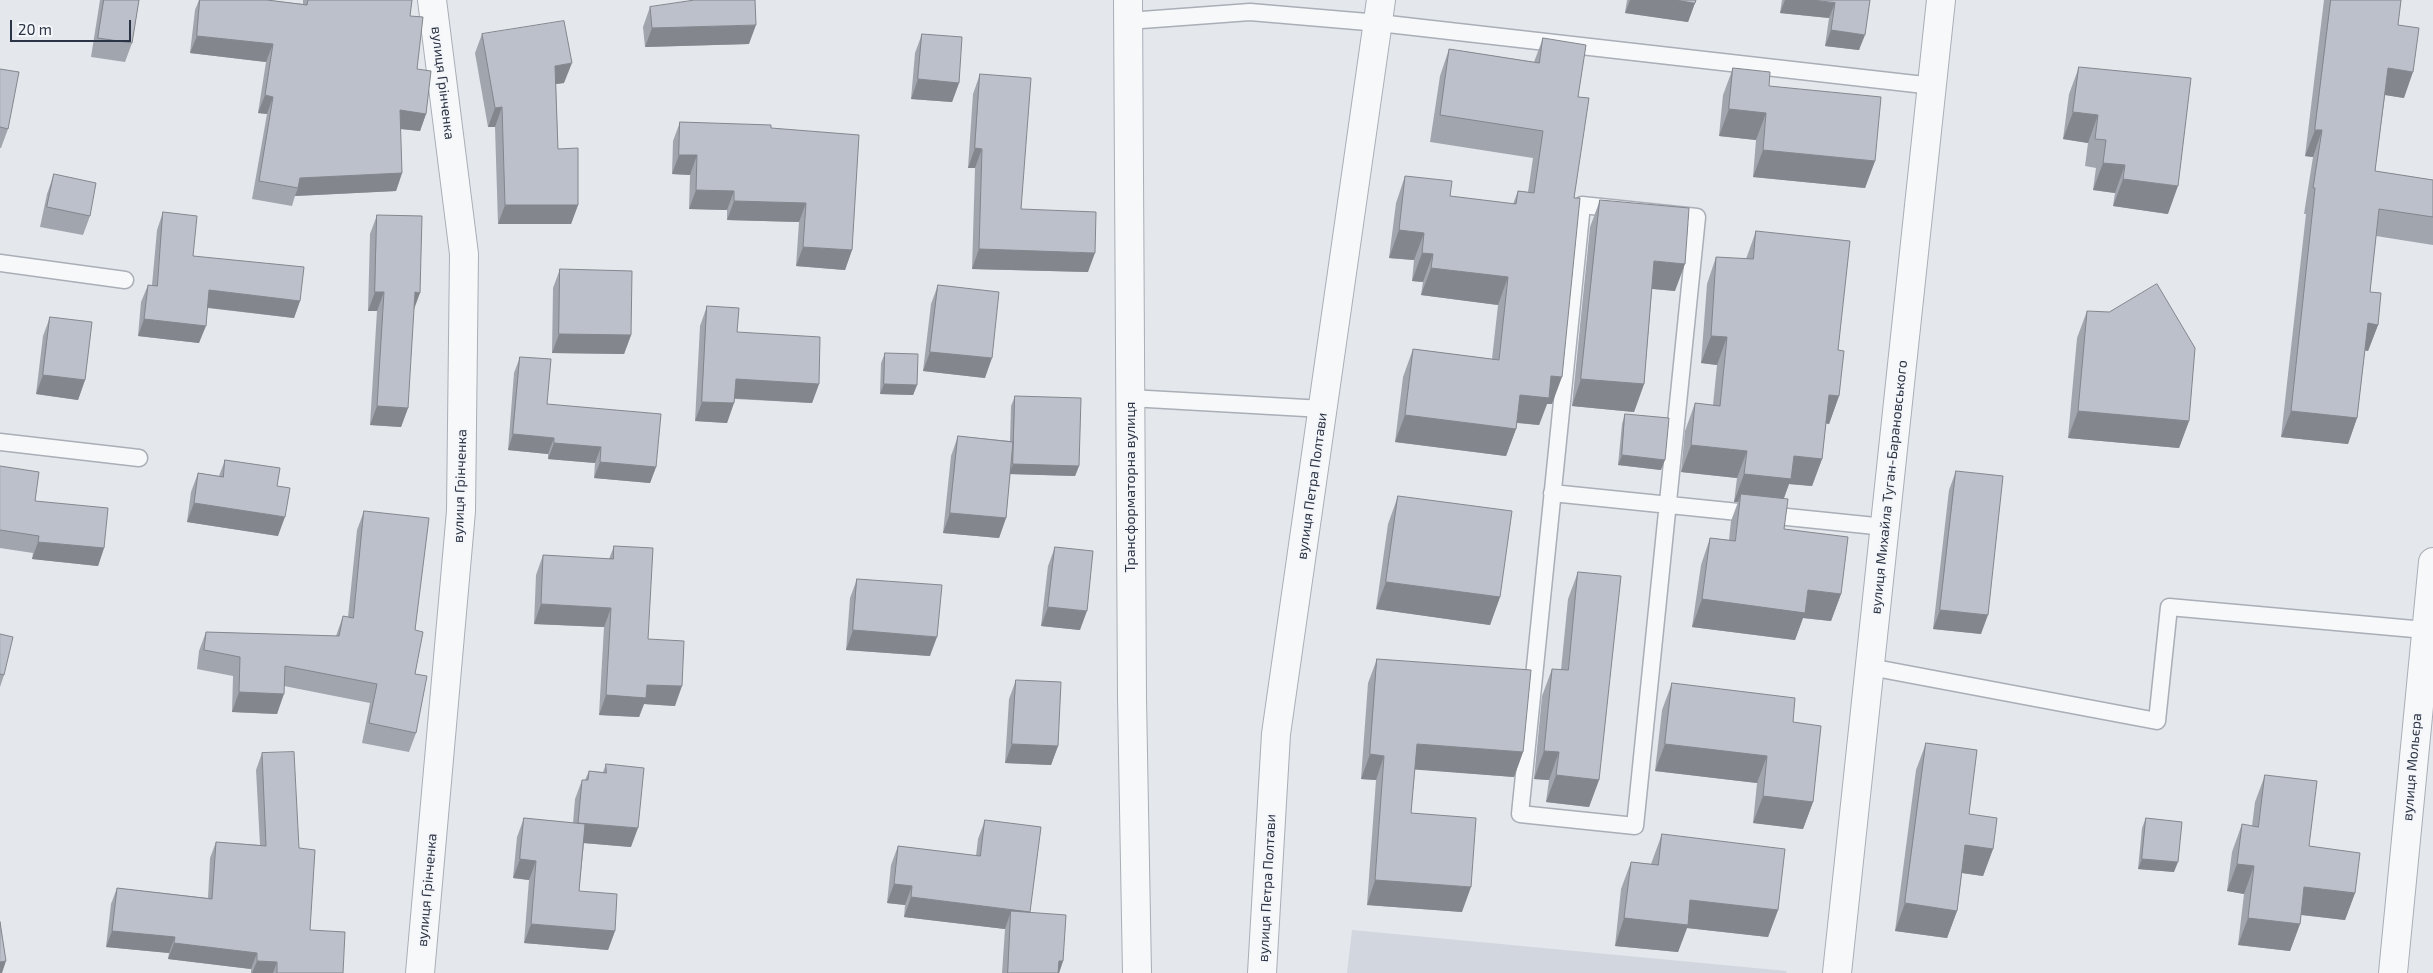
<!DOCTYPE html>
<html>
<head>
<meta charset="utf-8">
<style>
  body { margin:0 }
  #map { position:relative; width:2433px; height:973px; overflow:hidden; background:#e4e7ec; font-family:"Exo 2",sans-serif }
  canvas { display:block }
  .scale { position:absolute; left:10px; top:20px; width:121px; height:22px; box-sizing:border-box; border:2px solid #2b3445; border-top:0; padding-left:6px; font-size:15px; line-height:18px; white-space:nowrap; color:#2b3445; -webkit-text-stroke:4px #f4f6f9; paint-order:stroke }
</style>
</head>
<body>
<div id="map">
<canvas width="2433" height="973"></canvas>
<div class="scale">20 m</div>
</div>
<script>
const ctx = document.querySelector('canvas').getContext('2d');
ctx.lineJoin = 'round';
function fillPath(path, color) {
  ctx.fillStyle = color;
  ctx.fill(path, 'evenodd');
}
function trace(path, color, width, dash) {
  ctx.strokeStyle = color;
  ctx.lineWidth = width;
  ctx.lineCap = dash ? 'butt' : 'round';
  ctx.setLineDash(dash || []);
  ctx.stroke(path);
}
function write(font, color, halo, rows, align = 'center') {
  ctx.font = font + ' "Exo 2",sans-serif';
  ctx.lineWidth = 4;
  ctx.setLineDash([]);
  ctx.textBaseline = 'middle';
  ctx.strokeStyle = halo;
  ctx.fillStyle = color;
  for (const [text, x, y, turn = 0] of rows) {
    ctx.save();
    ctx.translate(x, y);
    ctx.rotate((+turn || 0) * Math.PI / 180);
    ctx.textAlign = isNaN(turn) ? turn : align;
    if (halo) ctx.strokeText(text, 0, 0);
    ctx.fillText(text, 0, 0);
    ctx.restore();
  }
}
fillPath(new Path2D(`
  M1352,930L1787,971L1786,973H1347Z`), '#d2d6de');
const service = new Path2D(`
  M1128,21L1250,12L1379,23L1933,86
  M1582,205L1697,217L1635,826L1520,814Z
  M0,263L125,280
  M1130,398L1323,409
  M0,442L139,458
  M1552,493L1885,527
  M1870,667L2157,721L2169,607L2425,630`);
const minor = new Path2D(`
  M1128,0L1132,698L1137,973
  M420,973L461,511L464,254L432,0
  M1262,973L1276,734L1381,0
  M1837,973L1941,0
  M2393,973L2433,562`);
trace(service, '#a9aeb7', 19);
trace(minor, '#a9aeb7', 30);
trace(service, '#f7f8fa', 16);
trace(minor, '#f7f8fa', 28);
fillPath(new Path2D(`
  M100,0H139L132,43L125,62L91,57Z
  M199,0H267L303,4V0H412L410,16L417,69L426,114L420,131L400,129L402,173L396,191L295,196L292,206L252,199L267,114L258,113L266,62L190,53L195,10Z
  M1627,0H1696L1688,22L1625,13Z
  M1782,0H1870L1859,50L1825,46L1829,18L1780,13Z
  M2324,0H2399L2398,25L2404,98L2385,95L2375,171L2433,180V245L2376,236L2370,292L2378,325L2368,351L2365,350L2357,418L2348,444L2281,437L2306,214H2304L2313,157L2305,156Z
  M650,7L749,44L645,47L643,27Z
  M482,34L564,83L556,84L558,149L578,205L571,224H498L495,127H488L475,53Z
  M922,34L959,83L952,102L911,99L915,53Z
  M1543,38L1578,97L1574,198L1552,404H1547L1539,425L1517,423L1516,429L1506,456L1395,442L1403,377L1413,349L1492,359L1498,305L1421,295L1423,282L1412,281L1414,260L1389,258L1396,203L1405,176L1450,196L1513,204L1518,191L1528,192L1533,158L1430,142L1440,76L1449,49L1534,62Z
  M2079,67L2168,214L2113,206L2115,193L2093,190L2096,168L2085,166L2088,143L2063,139L2069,94Z
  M1733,68L1769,86L1875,161L1865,188L1753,177L1756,140L1719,136L1723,95Z
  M0,69L8,129L1,148H0Z
  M980,74L1021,209L1088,272L972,269L975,168H968L973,94Z
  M680,122L771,128L852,250L845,270L796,266L799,222L727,220V210L689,209L690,175L672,174L673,141Z
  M54,174L90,216L83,235L40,227L47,194Z
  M1600,200L1675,291L1652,289L1644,384L1634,412L1572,406L1590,227Z
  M163,212L193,256L300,301L294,318L207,308L199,343L138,336L141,302L148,285H152L157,230Z
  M377,215L408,408L401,427L370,425L377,311H368L370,234Z
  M1756,231L1838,350L1839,396L1829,424L1826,423L1822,459L1812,486L1789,484L1784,498V529L1841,594L1831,621L1803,618L1795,640L1692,627L1701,565L1710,538L1729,540L1731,521L1738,502H1734L1737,478L1681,472L1685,431L1695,403L1713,405L1717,365L1701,363L1707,284L1716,257L1746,259Z
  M560,269L631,335L624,354L552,353L553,288Z
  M938,285L985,378L923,371L931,304Z
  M707,306L737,332L819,384L812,403L735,399L727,423L695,421L700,326Z
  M2087,311L2189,421L2179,448L2068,438L2077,338Z
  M50,317L85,380L78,400L36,394L43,336Z
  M885,353L917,385L913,395L880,394L881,363Z
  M520,357L547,404L656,467L650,483L594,478L595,463L548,459V454L508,450L514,373Z
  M1015,396L1079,466L1075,476L1010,474L1006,518L999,538L943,533L951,456L958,436L1010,441L1011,406Z
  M1625,414L1661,470L1618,465L1622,424Z
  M225,460L277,486L278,536L187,522L191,492L198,473L219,476Z
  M0,466L35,501L104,548L98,566L32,559L33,553L0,548Z
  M1956,471L1981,634L1933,629L1949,490Z
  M1398,496L1500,597L1490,625L1376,609L1388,524Z
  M364,511L415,630V674L416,733L409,752L362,743L370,703L284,686L277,714L232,712L233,676L197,669L199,651L206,632L336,636L343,616L348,617L357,530Z
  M614,546L648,639L675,706L644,704L639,717L599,715L604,627L534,624L536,575L543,555L609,559Z
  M1055,547L1080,630L1041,626L1048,566Z
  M1578,572L1599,780L1589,807L1546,802L1549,780L1534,779L1542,696L1552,669L1561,670L1568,599Z
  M857,579L930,656L846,650L850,598Z
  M0,634L4,675L0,687Z
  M1377,659L1523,752L1514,777L1415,769L1411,813L1462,912L1367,905L1376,780L1361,779L1368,683Z
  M1016,680L1058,746L1051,765L1005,763L1009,699Z
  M1672,683L1793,722L1813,802L1803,829L1753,823L1757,783L1655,771L1662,710Z
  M1926,743L1969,814L1993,849L1983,876L1962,873L1957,911L1947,938L1895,931L1916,770Z
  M262,753L299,848L310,930L343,973H251V969L168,959L169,953L106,947L111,904L117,888L208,898L210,858L216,842L260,845L256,770Z
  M606,764L631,847L584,843L579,891L615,931L608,950L524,943L529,880L513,878L517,837L524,818L573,823L575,799L582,780H585L589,771L603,772Z
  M2265,775L2309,846L2355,893L2345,920L2301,915L2300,924L2290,951L2238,945L2244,894L2227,891L2232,852L2242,824L2252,826L2255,802Z
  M2146,818L2174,872L2138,869L2142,828Z
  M985,820L1030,913L1063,961L1059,973H1002L1005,929L904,917L905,905L887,903L891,865L898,846L976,856L978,839Z
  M1662,834L1778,910L1768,937L1687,928L1678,952L1615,946L1621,889L1631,862L1651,864Z`), '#a1a5ae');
fillPath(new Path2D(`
  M1630,0H1675L1695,3L1688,22L1625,13Z
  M1785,0H1811L1835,3L1829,18L1780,13Z
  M756,25L749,44L645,47L652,28Z
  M1831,30L1865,35L1859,50L1825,46Z
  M197,36L273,44L266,62L190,53Z
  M572,63L564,83L548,85L555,66Z
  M2388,68L2413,72L2404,98L2379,94Z
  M918,79L959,83L952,102L911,99Z
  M265,95L273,97L267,114L258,113Z
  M502,107L495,127H488L495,108Z
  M1729,109L1766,113L1756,140L1719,136Z
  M400,110L426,114L420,131L393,128Z
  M2073,112L2098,115L2088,143L2063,139Z
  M2315,130H2322L2313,157L2305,156Z
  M975,148L982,149L975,168H968Z
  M1763,150L1875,161L1865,188L1753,177Z
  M679,155H697L690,175L672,174Z
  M2103,163L2125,165L2115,193L2093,190Z
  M402,173L396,191L295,196L298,188L300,178Z
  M2123,179L2178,186L2168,214L2113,206Z
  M696,190L734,191L727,210L689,209Z
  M734,201L806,203L799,222L727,220Z
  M505,205H578L571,224H498Z
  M1399,230L1424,233L1414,260L1389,258Z
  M803,247L852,250L845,270L796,266Z
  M979,249L1095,253L1088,272L972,269Z
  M1422,253L1433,254L1423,282L1412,281Z
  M1654,261L1685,264L1675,291L1644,288Z
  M1431,268L1508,277L1498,305L1421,295Z
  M209,290L300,301L294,318L203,307Z
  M375,292H384L377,311H368Z
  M415,292L420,293L413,312Z
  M144,319L206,326L199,343L138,336Z
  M2368,323L2378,325L2368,351L2359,349Z
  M559,334L631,335L624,354L552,353Z
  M1711,336L1727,337L1717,365L1701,363Z
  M930,352L992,358L985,378L923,371Z
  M43,375L85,380L78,400L36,394Z
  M1551,376L1562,377L1552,404H1547L1539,425L1510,422L1520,395Z
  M736,379L819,384L812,403L729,398Z
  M1581,379L1644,384L1634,412L1572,406Z
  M884,384L917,385L913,395L880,394Z
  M1829,395L1839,396L1829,424L1819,422Z
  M702,402L734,403L727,423L695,421Z
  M377,406L408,408L401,427L370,425Z
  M2078,411L2189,421L2179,448L2068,438Z
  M2291,411L2357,418L2348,444L2281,437Z
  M1405,415L1516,429L1506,456L1395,442Z
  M513,434L554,438L548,454L508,450Z
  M554,443L601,447L595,463L548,459Z
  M1691,445L1747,451L1737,478L1681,472Z
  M1622,455L1665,460L1661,470L1618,465Z
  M1794,456L1822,459L1812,486L1789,484L1781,506L1741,494L1738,502H1734L1744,474Z
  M600,462L656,467L650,483L594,478Z
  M1013,464L1079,466L1075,476L1009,474Z
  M194,503L285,517L278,536L187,522Z
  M950,513L1006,518L999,538L943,533Z
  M38,542L104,548L98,566L32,559Z
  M1386,582L1500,597L1490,625L1376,609Z
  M1808,590L1841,594L1831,621L1803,618L1795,640L1692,627L1702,599Z
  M541,604L611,608L604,627L534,624Z
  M1048,607L1087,611L1080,630L1041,626Z
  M1940,610L1988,615L1981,634L1933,629Z
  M853,630L937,637L930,656L846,650Z
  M647,685L682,686L675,706L644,704L639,717L599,715L606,695Z
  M239,692L284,694L277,714L232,712Z
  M1012,744L1058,746L1051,765L1005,763Z
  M1417,744L1523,752L1514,777L1408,769Z
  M1665,744L1767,756L1757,783L1655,771Z
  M1544,751L1559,752L1549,780L1534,779Z
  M1370,754L1384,756L1376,780L1361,779Z
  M1556,775L1599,780L1589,807L1546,802Z
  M1763,796L1813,802L1803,829L1753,823Z
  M578,823L638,828L631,847L571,842Z
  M1965,845L1993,849L1983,876L1955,872Z
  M520,859L536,861L529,880L513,878Z
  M2142,859L2178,862L2174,872L2138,869Z
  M2237,864L2254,866L2244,894L2227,891Z
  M1375,880L1471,887L1462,912L1367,905Z
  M894,884L912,886L905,905L887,903Z
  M2304,887L2355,893L2345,920L2294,914Z
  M911,897L1030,912L1023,931L1011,911L1005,929L904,917Z
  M1690,900L1778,910L1768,937L1687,928L1678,952L1615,946L1624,918Z
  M1905,903L1957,911L1947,938L1895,931Z
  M2248,918L2300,924L2290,951L2238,945Z
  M531,924L615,931L608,950L524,943Z
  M112,931L175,937L169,953L106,947Z
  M174,943L257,953L251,969L168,959Z
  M6,961L2,973H0V962Z
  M257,961L277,962L273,973H252Z
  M1059,961H1063L1059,973H1055Z`), '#83868d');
const building = new Path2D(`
  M104,0H139L132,43L98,38Z
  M200,0H267L307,5L308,0H412L410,16L423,17L417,69L431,71L426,114L400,110L402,173L300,178L298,188L259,181L273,97L265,95L273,44L197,36Z
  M695,0H755L756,25L652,28L650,7Z
  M1675,0H1696L1695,3Z
  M1811,0H1870L1865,35L1831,30L1835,3Z
  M2331,0H2401L2398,25L2419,28L2413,72L2388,68L2375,171L2433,180V217L2379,209L2370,292L2381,293L2378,325L2368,323L2357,418L2291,411L2315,188H2313L2322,130H2315Z
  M564,21L572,63L555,66L558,149L578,148V205H505L502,107L495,108L482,34Z
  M922,34L962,37L959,83L918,79Z
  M1543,38L1586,45L1578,97L1589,98L1574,198H1580L1562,377L1551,376L1549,398L1520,395L1516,429L1405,415L1413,349L1499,360L1508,277L1431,268L1433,254L1422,253L1424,233L1399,230L1405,176L1452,181L1450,196L1516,204L1518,191L1534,193L1543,131L1440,115L1449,49L1539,63Z
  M2079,67L2191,78L2178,186L2123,179L2125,165L2103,163L2106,140L2095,139L2098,115L2073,112Z
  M1733,68L1770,72L1769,86L1881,97L1875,161L1763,150L1766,113L1729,109Z
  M0,69L19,72L8,129L0,127Z
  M980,74L1031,78L1021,209L1096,212L1095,253L979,249L982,149L975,148Z
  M680,122L771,125V128L859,135L852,250L803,247L806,203L734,201V191L696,190L697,155H679Z
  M54,174L96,183L90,216L47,207Z
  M1600,200L1689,208L1685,264L1654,261L1644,384L1581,379Z
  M163,212L197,216L193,256L304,267L300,301L209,290L206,326L144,319L148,285L157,286Z
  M377,215L422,216L420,293L415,292L408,408L377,406L384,292H375Z
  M1756,231L1850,241L1838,350L1844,351L1839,396L1829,395L1822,459L1794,456L1791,479L1744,474L1747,451L1691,445L1695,403L1720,406L1727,337L1711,336L1716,257L1753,259Z
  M560,269L632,271L631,335L559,334Z
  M2157,284L2195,348L2189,421L2078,411L2087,311L2109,312Z
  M938,285L999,292L992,358L930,352Z
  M707,306L739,308L737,332L820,337L819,384L736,379L734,403L702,402Z
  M50,317L92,322L85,380L43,375Z
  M885,353L918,354L917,385L884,384Z
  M520,357L551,359L547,404L661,414L656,467L600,462L601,447L554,443V438L513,434Z
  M1015,396L1081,398L1079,466L1013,464Z
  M1625,414L1669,418L1665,460L1622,455Z
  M958,436L1013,442L1006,518L950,513Z
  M225,460L280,468L277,486L290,488L285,517L194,503L198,473L223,477Z
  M0,466L39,472L35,501L108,508L104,548L38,542L39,536L0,530Z
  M1956,471L2003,476L1988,615L1940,610Z
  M1741,494L1788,499L1784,529L1848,537L1841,594L1808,590L1805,613L1702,599L1710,538L1735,541Z
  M1398,496L1512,511L1500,597L1386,582Z
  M364,511L429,518L415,630L423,632L415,674L427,676L416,733L369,723L377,684L285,666L284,694L239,692L240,657L204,650L206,632L339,636L343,616L353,618Z
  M614,546L653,548L648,639L684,641L682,686L647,685L646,698L606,695L611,608L541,604L543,555L613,559Z
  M1055,547L1093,551L1087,611L1048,607Z
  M1578,572L1621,576L1599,780L1556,775L1559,752L1544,751L1552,669L1568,670Z
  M857,579L942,585L937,637L853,630Z
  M0,634L13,637L4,675L0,674Z
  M1377,659L1531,670L1523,752L1417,744L1411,813L1476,818L1471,887L1375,880L1384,756L1370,754Z
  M1016,680L1061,682L1058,746L1012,744Z
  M1672,683L1795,698L1793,722L1821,726L1813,802L1763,796L1767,756L1665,744Z
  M1926,743L1977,750L1969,814L1997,818L1993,849L1965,845L1957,911L1905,903Z
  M294,752L299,848L315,850L310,930L345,932L343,973H277V962L257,961V953L174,943L175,937L112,931L117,888L212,899L216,842L266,846L262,753Z
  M606,764L644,768L638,828L578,823L582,780H588L589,771L606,773Z
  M2265,775L2317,781L2309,846L2360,853L2355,893L2304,887L2300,924L2248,918L2254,866L2237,864L2242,824L2258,827Z
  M524,818L585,824L579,891L617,894L615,931L531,924L536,861L520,859Z
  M2146,818L2182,822L2178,862L2142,859Z
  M985,820L1041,827L1030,912L911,897L912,886L894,884L898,846L980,856Z
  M1662,834L1785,849L1778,910L1690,900L1688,925L1624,918L1631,862L1658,865Z
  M1011,911L1066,915L1063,961H1059L1058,973H1008Z
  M0,922L6,961L0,962Z`);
fillPath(building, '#bbc0ca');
trace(building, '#83868d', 1);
write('14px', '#2b3445', '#f4f6f9', [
  ["вулиця Грінченка",443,83,83],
  ["вулиця Грінченка",460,486,-88],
  ["вулиця Петра Полтави",1312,486,-82],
  ["Трансформаторна вулиця",1130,487,-90],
  ["вулиця Михайла Туган-Барановського",1889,487,-84],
  ["вулиця Мольєра",2412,767,-85],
  ["вулиця Петра Полтави",1267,888,-87],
  ["вулиця Грінченка",427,890,-85]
]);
</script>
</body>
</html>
